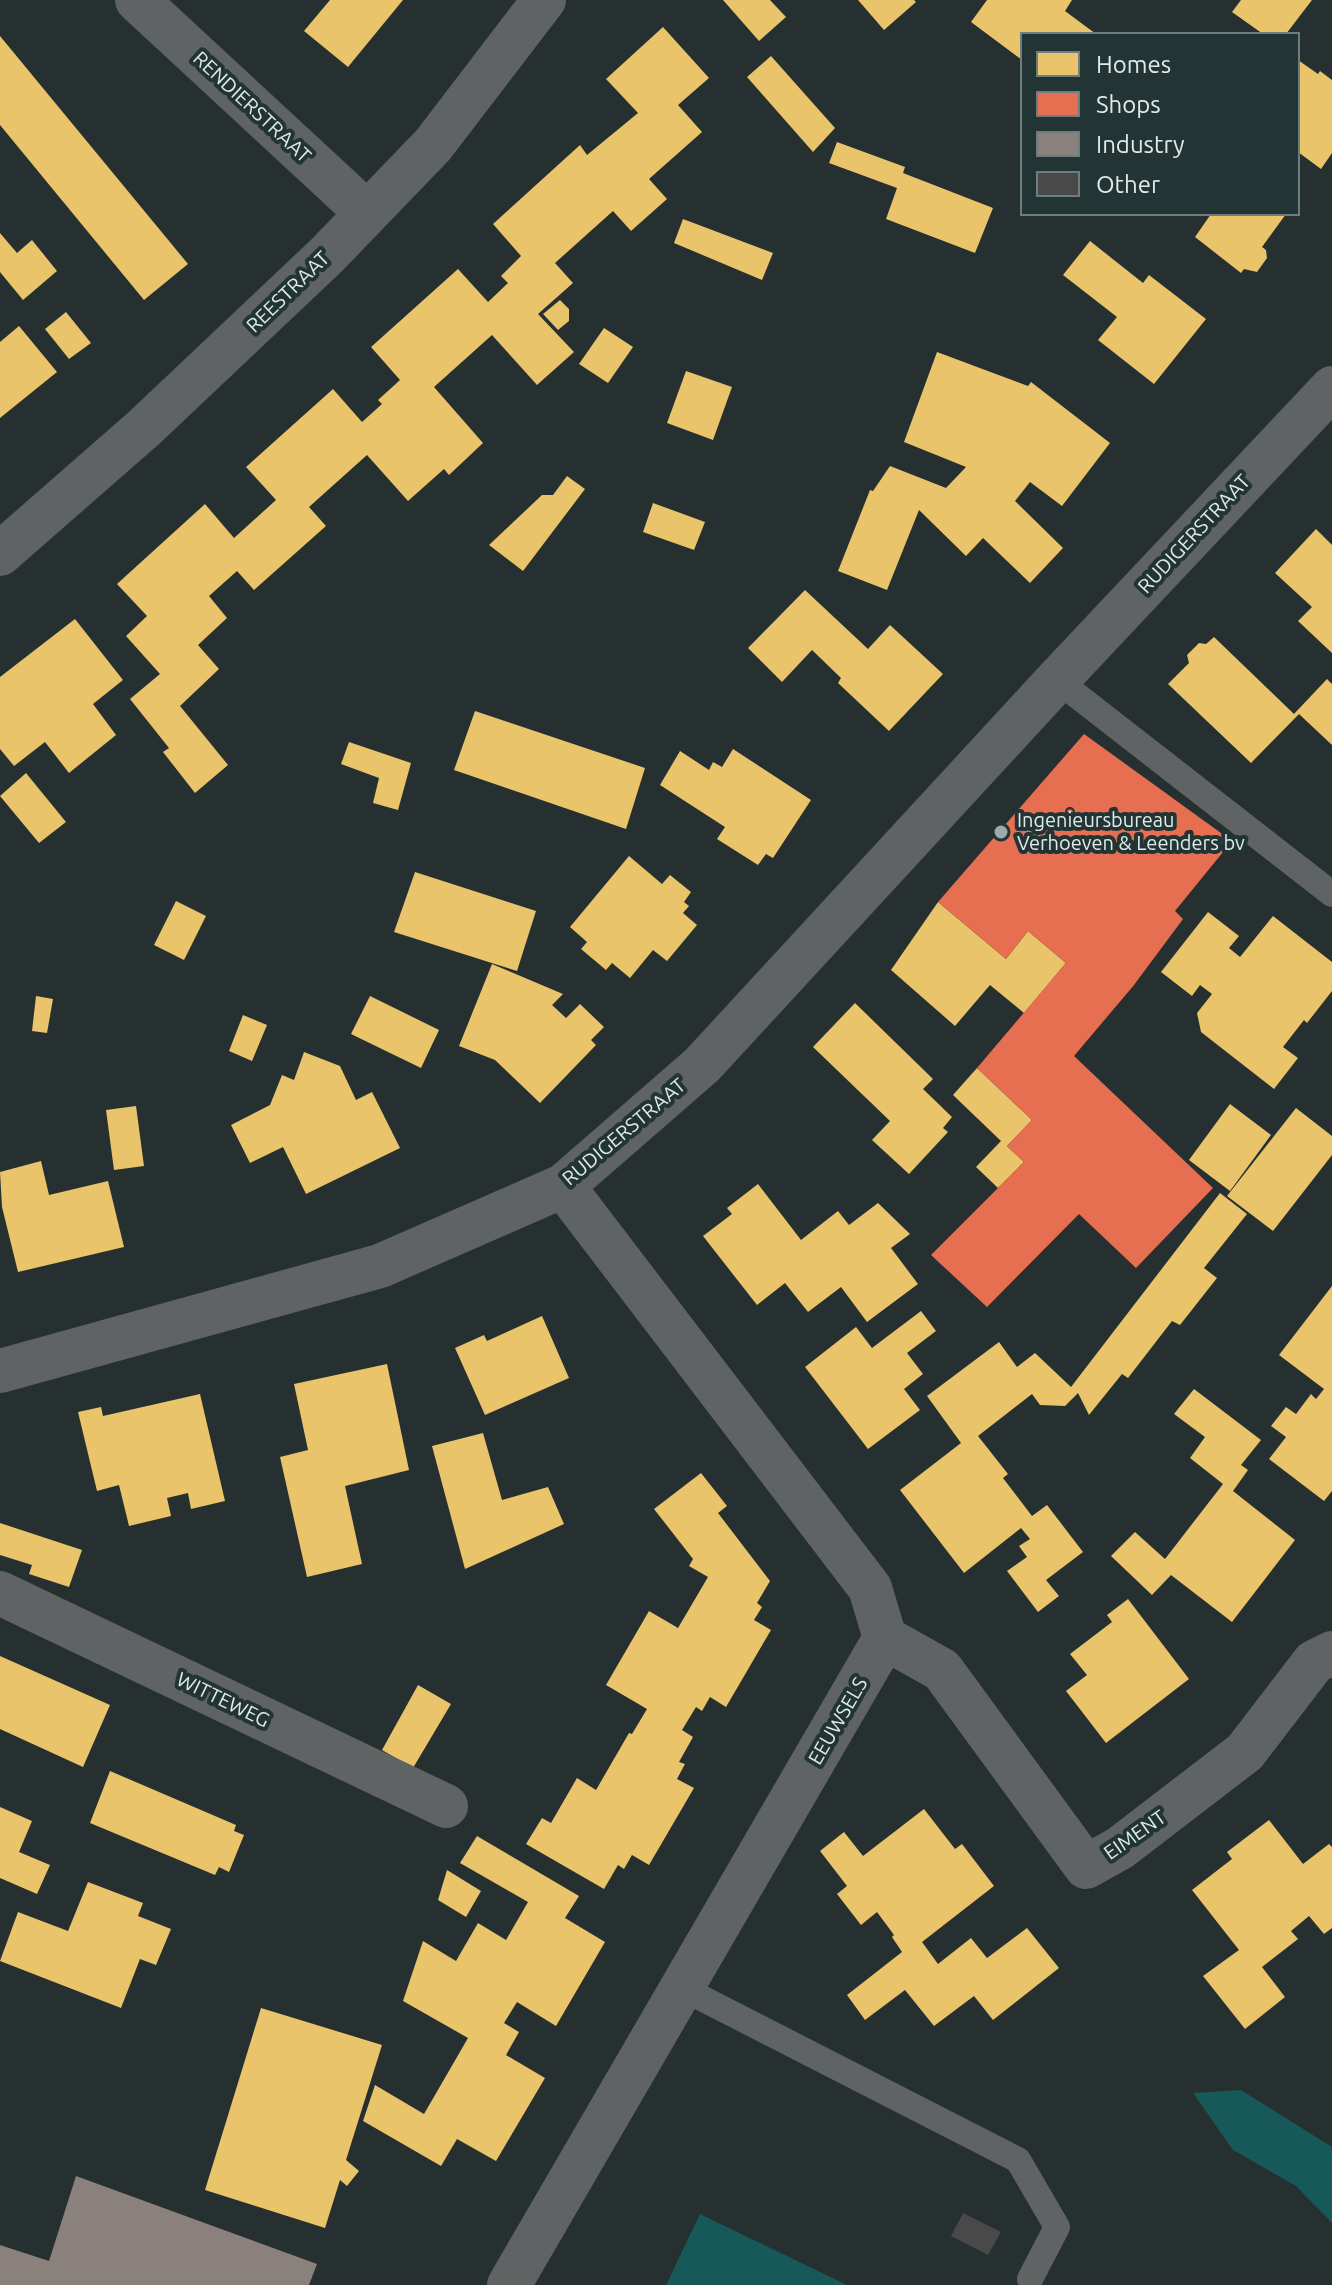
<!DOCTYPE html>
<html>
<head>
<meta charset="utf-8">
<style>
  body { margin:0 }
  #map { position:relative; width:1332px; height:2285px; overflow:hidden; background:#273030; font-family:Ubuntu,sans-serif }
  canvas { display:block }
  .legend { position:absolute; left:1020px; top:32px; width:280px; height:184px; box-sizing:border-box; background:#233434; border:2px solid #6e7d7d; margin:0; padding:10px 14px; list-style:none; font-size:24px; color:#dfeaea }
  .legend li { display:flex; align-items:center; gap:16px; height:40px }
  .legend b { width:40px; border:2px solid #6e7d7d }
</style>
</head>
<body>
<div id="map">
<canvas width="1332" height="2285"></canvas>
<ul class="legend">
<li><b style="height:22px;background:#e9c46a"></b>Homes</li>
<li><b style="height:22px;background:#e76f51"></b>Shops</li>
<li><b style="height:22px;background:#8a817c"></b>Industry</li>
<li><b style="height:22px;background:#484948"></b>Other</li>
</ul>
</div>
<script>
const ctx = document.querySelector('canvas').getContext('2d');
ctx.lineJoin = 'round';
function fillPath(path, color) {
  ctx.fillStyle = color;
  ctx.fill(path, 'evenodd');
}
function trace(path, color, width, dash) {
  ctx.strokeStyle = color;
  ctx.lineWidth = width;
  ctx.lineCap = dash ? 'butt' : 'round';
  ctx.setLineDash(dash || []);
  ctx.stroke(path);
}
function write(font, color, halo, rows, align = 'center') {
  ctx.font = font + ' Ubuntu,sans-serif';
  ctx.lineWidth = 8;
  ctx.setLineDash([]);
  ctx.textBaseline = 'middle';
  ctx.strokeStyle = halo;
  ctx.fillStyle = color;
  for (const [text, x, y, turn = 0] of rows) {
    ctx.save();
    ctx.translate(x, y);
    ctx.rotate((+turn || 0) * Math.PI / 180);
    ctx.textAlign = isNaN(turn) ? turn : align;
    if (halo) ctx.strokeText(text, 0, 0);
    ctx.fillText(text, 0, 0);
    ctx.restore();
  }
}
fillPath(new Path2D(`
  M1241,2090L1332,2147V2223L1296,2186L1233,2150L1193,2093Z
  M700,2214L847,2285H666Z`), '#175859');
fillPath(new Path2D(`
  M330,0H403L348,67L304,31Z
  M723,0H770L786,17L759,41Z
  M858,0H914L916,2L884,30Z
  M987,0H1072L1065,11L1096,34H1022V60L971,22Z
  M1241,0H1312L1286,34H1263L1232,12Z
  M663,27L709,78L678,105L702,132L649,179L667,199L631,231L613,211L555,263L573,283L538,314L574,352L537,385L492,335L434,387L483,443L449,475L444,469L408,501L367,455L309,507L326,526L254,590L237,571L209,596L227,618L198,645L219,669L180,706L228,765L195,793L163,752L169,748L130,699L160,674L126,636L147,616L117,584L205,504L234,538L276,500L246,467L333,389L362,422L382,404L378,400L400,380L371,347L458,269L488,302L508,283L501,276L521,256L493,224L580,145L587,155L638,113L606,79Z
  M0,36L188,264L144,300L0,125Z
  M771,56L835,128L813,152L747,77Z
  M1298,60L1318,74L1320,71L1332,80V153L1321,169L1298,152Z
  M837,142L905,167L903,173L993,208L975,253L886,219L897,188L829,163Z
  M1211,214H1286L1262,247L1266,250L1267,258L1257,272L1244,269L1241,273L1195,237Z
  M683,219L773,253L762,280L674,243Z
  M0,233L17,253L32,240L57,271L23,300L0,272Z
  M1090,241L1143,283L1149,275L1206,319L1154,384L1098,340L1117,317L1063,275Z
  M560,300L569,309V321L558,330L543,314Z
  M66,312L91,343L69,359L45,329Z
  M19,326L57,372L0,418V342Z
  M604,328L633,347L608,383L579,364Z
  M937,352L1028,386L1031,382L1110,443L1062,506L1030,482L1015,501L1063,548L1030,583L983,538L966,556L919,510L887,590L838,571L870,490L873,491L890,466L946,488L966,467L904,442Z
  M686,371L732,387L713,440L667,423Z
  M567,476L585,489L523,571L489,545L542,495H553Z
  M653,503L705,522L694,550L643,532Z
  M1316,529L1332,545V653L1298,621L1312,607L1275,573Z
  M805,590L868,649L890,625L943,674L889,731L838,683L841,678L812,650L782,682L748,648Z
  M75,619L123,680L93,704L116,735L69,773L45,742L14,766L0,749V677Z
  M1214,637L1294,714L1327,679L1332,684V745L1299,714L1251,763L1168,684L1189,663L1187,655L1199,643L1206,644Z
  M475,711L645,768L626,829L454,770Z
  M349,742L411,763L398,810L373,803L379,778L341,764Z
  M733,749L811,800L773,858L766,854L758,865L717,839L725,827L660,785L680,751L709,770L713,762L722,767Z
  M26,773L66,822L39,843L0,796Z
  M629,856L662,884L670,875L691,892L684,902L689,906L683,913L697,925L667,961L653,950L630,978L612,963L606,970L581,949L587,942L570,927Z
  M415,872L536,911L517,971L394,932Z
  M176,901L206,916L184,960L154,945Z
  M938,902L1006,959L1028,931L1066,963L1024,1013L990,985L955,1026L891,970Z
  M1208,912L1239,936L1229,948L1240,957L1273,916L1332,962V991L1307,1023L1304,1020L1283,1047L1298,1058L1274,1089L1201,1032L1197,1013L1212,994L1200,985L1192,996L1161,972Z
  M492,964L563,994L552,1005L566,1018L580,1004L604,1027L591,1040L596,1045L540,1103L495,1060L459,1046Z
  M36,996L53,999L47,1033L32,1031Z
  M370,996L439,1030L421,1068L351,1034Z
  M855,1003L933,1079L923,1089L952,1117L943,1128L948,1132L909,1174L872,1140L890,1121L813,1047Z
  M243,1015L267,1025L252,1061L229,1051Z
  M304,1052L340,1066L356,1100L372,1092L400,1148L306,1194L283,1147L250,1163L231,1125L270,1105L282,1075L294,1080Z
  M977,1068L1032,1120L1007,1146L1024,1162L998,1188L976,1167L1001,1141L953,1095Z
  M1230,1104L1271,1135L1230,1191L1189,1160Z
  M136,1106L144,1166L114,1170L106,1110Z
  M1296,1108L1332,1136V1155L1273,1231L1227,1196Z
  M41,1161L49,1195L108,1181L124,1247L18,1272L2,1207L0,1172Z
  M758,1184L801,1240L838,1211L849,1225L878,1203L910,1234L891,1248L918,1284L867,1322L841,1287L808,1312L785,1283L757,1305L703,1236L732,1214L727,1208Z
  M1220,1193L1247,1214L1204,1268L1217,1278L1180,1325L1172,1321L1128,1378L1122,1374L1089,1415L1078,1393L1065,1406L1040,1405L1032,1394L978,1436L1008,1474L1003,1478L1032,1516L1047,1505L1083,1552L1046,1580L1059,1596L1038,1612L1007,1571L1027,1557L1019,1546L1030,1539L1021,1528L964,1573L900,1490L961,1443L927,1396L999,1342L1017,1367L1035,1353L1071,1387Z
  M1332,1286V1491L1324,1501L1269,1459L1286,1437L1271,1426L1286,1407L1296,1414L1311,1394L1316,1399L1324,1389L1279,1355Z
  M921,1311L936,1331L907,1353L923,1374L904,1389L920,1410L868,1449L805,1367L856,1327L872,1348Z
  M542,1316L569,1378L485,1415L455,1348L484,1335L487,1341Z
  M387,1364L409,1470L345,1486L362,1564L307,1577L280,1457L308,1450L294,1384Z
  M1194,1389L1261,1440L1241,1465L1248,1470L1233,1491L1295,1540L1232,1622L1171,1575L1152,1595L1111,1556L1135,1532L1165,1559L1223,1484L1190,1458L1205,1437L1174,1414Z
  M200,1394L225,1501L191,1509L188,1493L167,1498L171,1516L129,1526L119,1485L97,1491L78,1412L101,1407L103,1416Z
  M483,1433L502,1500L548,1487L564,1524L465,1569L432,1446Z
  M701,1473L727,1506L718,1513L770,1581L757,1603L762,1607L754,1620L771,1630L726,1707L710,1697L702,1711L696,1707L682,1730L693,1737L679,1762L685,1764L677,1779L694,1788L649,1865L632,1855L624,1869L618,1865L604,1889L526,1844L542,1818L551,1823L577,1778L596,1790L629,1733L632,1734L647,1709L606,1685L649,1611L678,1628L708,1577L689,1566L693,1559L654,1509Z
  M0,1523L82,1550L69,1587L29,1574L32,1565L0,1555Z
  M1128,1599L1189,1679L1106,1743L1066,1691L1087,1675L1070,1654L1112,1622L1107,1615Z
  M0,1656L110,1705L83,1767L0,1729Z
  M418,1685L451,1704L413,1768L382,1750Z
  M110,1771L236,1825L234,1831L244,1835L229,1872L219,1867L215,1875L90,1823Z
  M0,1807L32,1821L19,1852L50,1865L37,1894L0,1878Z
  M924,1809L955,1849L962,1844L994,1886L922,1942L938,1964L971,1938L987,1958L1027,1928L1059,1968L993,2020L974,1996L934,2026L905,1990L865,2020L847,1995L902,1952L892,1937L894,1935L877,1912L861,1925L837,1894L847,1886L820,1851L844,1832L863,1856Z
  M1269,1820L1303,1864L1329,1844L1332,1847V1928L1324,1934L1309,1916L1291,1931L1298,1939L1262,1967L1285,1997L1245,2029L1203,1976L1239,1950L1192,1890L1232,1859L1227,1852Z
  M477,1836L579,1896L565,1918L605,1942L556,2026L517,2002L504,2023L519,2032L506,2055L545,2078L496,2161L457,2139L441,2166L363,2121L375,2085L424,2114L468,2038L403,2001L423,1941L456,1961L478,1923L506,1940L528,1902L460,1863Z
  M447,1870L481,1891L466,1917L438,1900Z
  M88,1882L143,1903L138,1916L171,1929L156,1965L140,1959L121,2008L0,1961L18,1912L68,1931Z
  M261,2008L382,2045L346,2160L359,2171L347,2186L340,2180L325,2228L205,2190Z`), '#e9c46a');
fillPath(new Path2D(`
  M1084,734L1232,841L1175,911L1183,919L1134,985L1074,1056L1213,1188L1136,1268L1079,1214L987,1307L931,1255L1024,1162L1007,1146L1032,1120L977,1068L1066,963L1028,931L1006,959L938,902Z`), '#e76f51');
fillPath(new Path2D(`
  M76,2176L317,2264L309,2285H0V2245L49,2261Z`), '#8a817c');
fillPath(new Path2D(`
  M963,2213L1001,2232L988,2255L951,2236Z`), '#484948');
trace(new Path2D(`
  M1057,680L1332,894
  M680,1987L1018,2160L1057,2227L1030,2279`), '#5f6363', 26);
trace(new Path2D(`
  M137,0L367,213
  M0,554L144,428L327,255L433,145L544,0
  M0,1593L446,1806
  M885,1638L942,1670L1086,1867L1120,1848L1245,1752L1314,1662L1332,1653
  M509,2285L885,1638L870,1588L563,1186`), '#5f6363', 44);
trace(new Path2D(`
  M0,1371L380,1266L563,1186L702,1065L1057,680L1332,388`), '#5f6363', 44);
for (const [x, y, r, color] of [
  [1001,832,8,"#9fa9a9"]
]) {
  const dot = new Path2D();
  dot.arc(x, y, r, 0, 2 * Math.PI);
  ctx.fillStyle = color;
  ctx.fill(dot);
  trace(dot, '#233434', 3);
}
write('20px', '#dfeaea', '#233434', [
  ["RENDIERSTRAAT",252,107,43],
  ["REESTRAAT",288,292,-44],
  ["RUDIGERSTRAAT",1194,534,-47],
  ["RUDIGERSTRAAT",624,1132,-40],
  ["WITTEWEG",223,1700,26],
  ["EEUWSELS",838,1721,-60],
  ["EIMENT",1135,1835,-35]
]);
write('20px', '#dfeaea', '#233434', [
  ["Ingenieursbureau",1017,820],
  ["Verhoeven & Leenders bv",1017,843]
], 'left');
</script>
</body>
</html>
